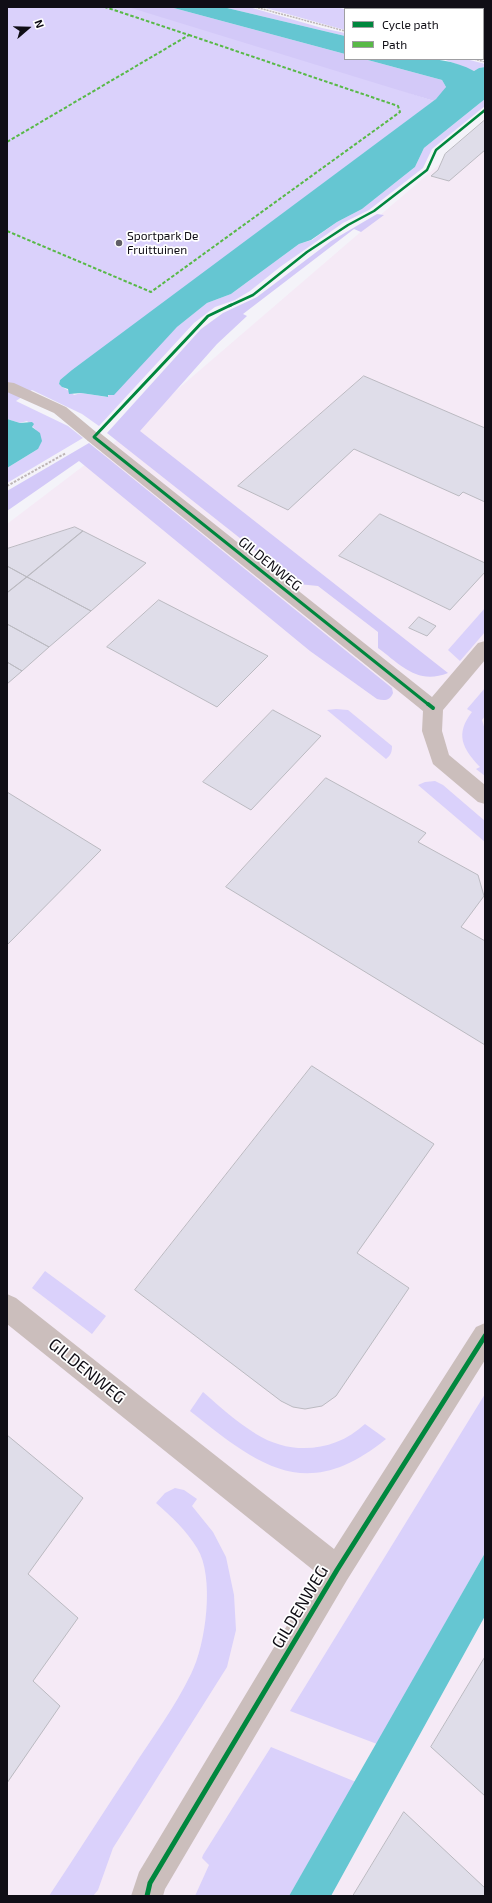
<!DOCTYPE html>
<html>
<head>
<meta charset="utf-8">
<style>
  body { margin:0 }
  #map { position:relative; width:492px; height:1903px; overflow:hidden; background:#f4f3f9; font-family:"Exo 2",sans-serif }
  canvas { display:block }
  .frame { position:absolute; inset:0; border:8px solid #100e16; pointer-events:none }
  .legend { position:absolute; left:344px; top:8px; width:140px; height:52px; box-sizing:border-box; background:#fff; border:1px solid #9f9fa2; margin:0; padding:5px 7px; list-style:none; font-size:12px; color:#100e16 }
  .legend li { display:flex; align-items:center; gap:8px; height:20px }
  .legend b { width:20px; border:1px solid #9f9fa2 }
  .north { position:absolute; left:8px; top:8px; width:40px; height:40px; -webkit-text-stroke:3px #fff; paint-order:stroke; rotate:70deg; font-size:11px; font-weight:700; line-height:16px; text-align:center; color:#100e16 }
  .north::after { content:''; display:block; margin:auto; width:14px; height:18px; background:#100e16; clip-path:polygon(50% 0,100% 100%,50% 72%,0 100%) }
</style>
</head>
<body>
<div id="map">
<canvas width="492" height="1903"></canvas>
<div class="frame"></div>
<ul class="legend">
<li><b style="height:5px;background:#00873e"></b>Cycle path</li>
<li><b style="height:5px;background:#58b947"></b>Path</li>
</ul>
<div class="north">N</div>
</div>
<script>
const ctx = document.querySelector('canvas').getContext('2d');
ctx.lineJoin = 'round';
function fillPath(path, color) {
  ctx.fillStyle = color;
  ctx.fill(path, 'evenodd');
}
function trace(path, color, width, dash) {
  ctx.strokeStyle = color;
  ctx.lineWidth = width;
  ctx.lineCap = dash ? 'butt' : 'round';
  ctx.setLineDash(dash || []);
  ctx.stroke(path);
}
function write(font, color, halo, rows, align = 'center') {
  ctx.font = font + ' "Exo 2",sans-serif';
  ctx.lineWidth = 3.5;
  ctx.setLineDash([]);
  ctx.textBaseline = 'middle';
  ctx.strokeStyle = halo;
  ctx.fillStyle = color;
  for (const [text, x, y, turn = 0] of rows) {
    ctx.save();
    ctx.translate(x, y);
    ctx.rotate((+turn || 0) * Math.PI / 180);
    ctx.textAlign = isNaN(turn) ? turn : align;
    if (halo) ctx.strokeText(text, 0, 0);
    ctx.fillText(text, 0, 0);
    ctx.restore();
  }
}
fillPath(new Path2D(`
  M485,125V1896H7V524L128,432Z`), '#f5eaf6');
fillPath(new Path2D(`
  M7,7H146L434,101L60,380L59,384C63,389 70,390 74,395L81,393L107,397L177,327L207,303L231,294L299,244L312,240L337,222L362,209L415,167L424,148L485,99V106L432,149L423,168L369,210L343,223L280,267L250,291L235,300L215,307L194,323L99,426L82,414L32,390L16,401L68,426L83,438L7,483V468L38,449L36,430L27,421L20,423L7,419Z
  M223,7H249L322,28L345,33V36Z
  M262,7H336L345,9V30Z
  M380,7H455L464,9H389Z
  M443,59H466L485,64V67L479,68L474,71Z
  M485,608V632L460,661L448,650Z
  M485,688V716L482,720L485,730V776L476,769L480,767C462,748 455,734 472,712L467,709Z
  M336,709L348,710L392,746C392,752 391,755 386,759L327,710Z
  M435,781L443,785L485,821V842L418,785L425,782Z
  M45,1271L106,1316L92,1334L32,1288Z
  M203,1392C220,1407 237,1422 256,1434C291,1456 335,1452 365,1424L386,1439C306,1504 259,1466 190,1411Z
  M485,1394V1553L377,1744L290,1711Z
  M175,1488L184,1490L197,1499L192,1506L213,1532L226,1557L234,1595L236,1630L227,1667L113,1848L98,1890L93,1896H49C77,1854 104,1811 132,1769C152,1738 175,1707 191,1674C206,1645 215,1576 197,1548C187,1531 171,1516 156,1503L165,1493Z
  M271,1747L356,1782L289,1896H195L209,1865L202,1858L203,1855Z`), '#dad1fb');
fillPath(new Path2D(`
  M128,7H170L345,54V59H364L442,80L446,87L442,94L434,101Z
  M377,214L384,215L361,232L354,229L243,314L247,316L217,344L140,431L448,673C417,685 401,665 378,648V632L318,586L298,584L107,433L201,329L223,313L257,297L331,241Z
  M89,443L392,688L393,693C390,701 384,701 377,699L310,651L79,461L7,511V491Z`), '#d3c9f8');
fillPath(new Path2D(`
  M170,7H223L345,36V54Z
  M364,59C401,59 441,53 474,71L479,68L485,67V99L424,148L415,167L362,209L337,222L311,240L299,244L231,294L207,303L177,327L114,395H108V397L81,393L69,394L68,389L62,387L59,384L60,380L72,370L436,99L446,87L442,80Z
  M7,419L20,423L32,422L34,424L32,427L40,433L42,441L38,449L7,468Z
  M485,1553V1616L331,1896H289Z`), '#65c6d2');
const building = new Path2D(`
  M485,120V150L449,181L431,176L438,170L445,154Z
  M364,376L485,428V502L463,492L459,496L354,449L288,510L238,486Z
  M380,514L485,563V572L450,610L339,556Z
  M75,527L83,531L27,577L7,566V549Z
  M83,531L146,563L91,611L27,577Z
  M7,566L27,577L7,593Z
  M27,577L91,611L49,647L7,624V593Z
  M159,600L268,656L217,707L107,647Z
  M419,617L436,626L427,636L409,628Z
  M7,624L49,647L22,671L7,662Z
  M7,662L22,671L7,684Z
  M273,710L321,736L251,810L203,782Z
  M326,778L426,833L418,842L478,875L484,896L461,927L485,941V1045L226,887Z
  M7,792L101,850L7,945Z
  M312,1066L434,1144L357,1253L409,1288L336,1396L322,1406L305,1409L293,1407L281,1401L135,1290Z
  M7,1435L83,1498L28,1574L78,1618L33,1681L60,1706L7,1783Z
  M485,1657V1796L431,1747Z
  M404,1812L485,1888V1896H353Z`);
fillPath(building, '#dfdde9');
trace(building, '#bbbac1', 1);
trace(new Path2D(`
  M255,7L345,31
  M474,59L485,62`), '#beb6b6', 1.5, [2, 1]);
trace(new Path2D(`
  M7,486L66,453`), '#beb6b6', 2, [2.5, 1.5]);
fillPath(new Path2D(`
  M7,382L14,383L66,407L102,437L100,441L94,442L88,441L54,413L7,392Z`), '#cbbebc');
fillPath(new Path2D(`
  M94,432L100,433L432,697L478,643L485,641V660L443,710L442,731L449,755L485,785V804L478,802L433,764L422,731L423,711L88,441L86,437L88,433Z
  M7,1294L16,1298L334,1549L476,1327L485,1323V1360L347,1580L165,1889L163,1896H131L139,1872L318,1574L7,1324Z`), '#cbbebc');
trace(new Path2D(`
  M367,7L376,9
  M483,33H485`), '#bdb7b7', 2, [4, 4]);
trace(new Path2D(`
  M7,142L189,35L105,7
  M7,231L151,292L400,112L398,106L189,35`), '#58b947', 2, [3.5, 2]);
trace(new Path2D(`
  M229,306L253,295L307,252L348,225L374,211L427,170L436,150L485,110`), '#00873e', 2.5);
trace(new Path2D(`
  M231,305L208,316L94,437L429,705`), '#00873e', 3);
trace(new Path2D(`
  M428,704L433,708`), '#00873e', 4);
trace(new Path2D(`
  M147,1896L150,1883L337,1570L485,1336`), '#00873e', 5);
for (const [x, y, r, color] of [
  [119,243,4,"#605e65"]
]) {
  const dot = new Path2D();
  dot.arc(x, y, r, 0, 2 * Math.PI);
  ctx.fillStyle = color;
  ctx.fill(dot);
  trace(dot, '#fff', 1.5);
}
write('12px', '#100e16', '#fff', [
  ["Sportpark De",127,236],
  ["Fruittuinen",127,250]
], 'left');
write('14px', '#100e16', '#fff', [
  ["GILDENWEG",270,564,39]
]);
write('17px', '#100e16', '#fff', [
  ["GILDENWEG",87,1371,39],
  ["GILDENWEG",300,1607,-59]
]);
</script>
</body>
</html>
